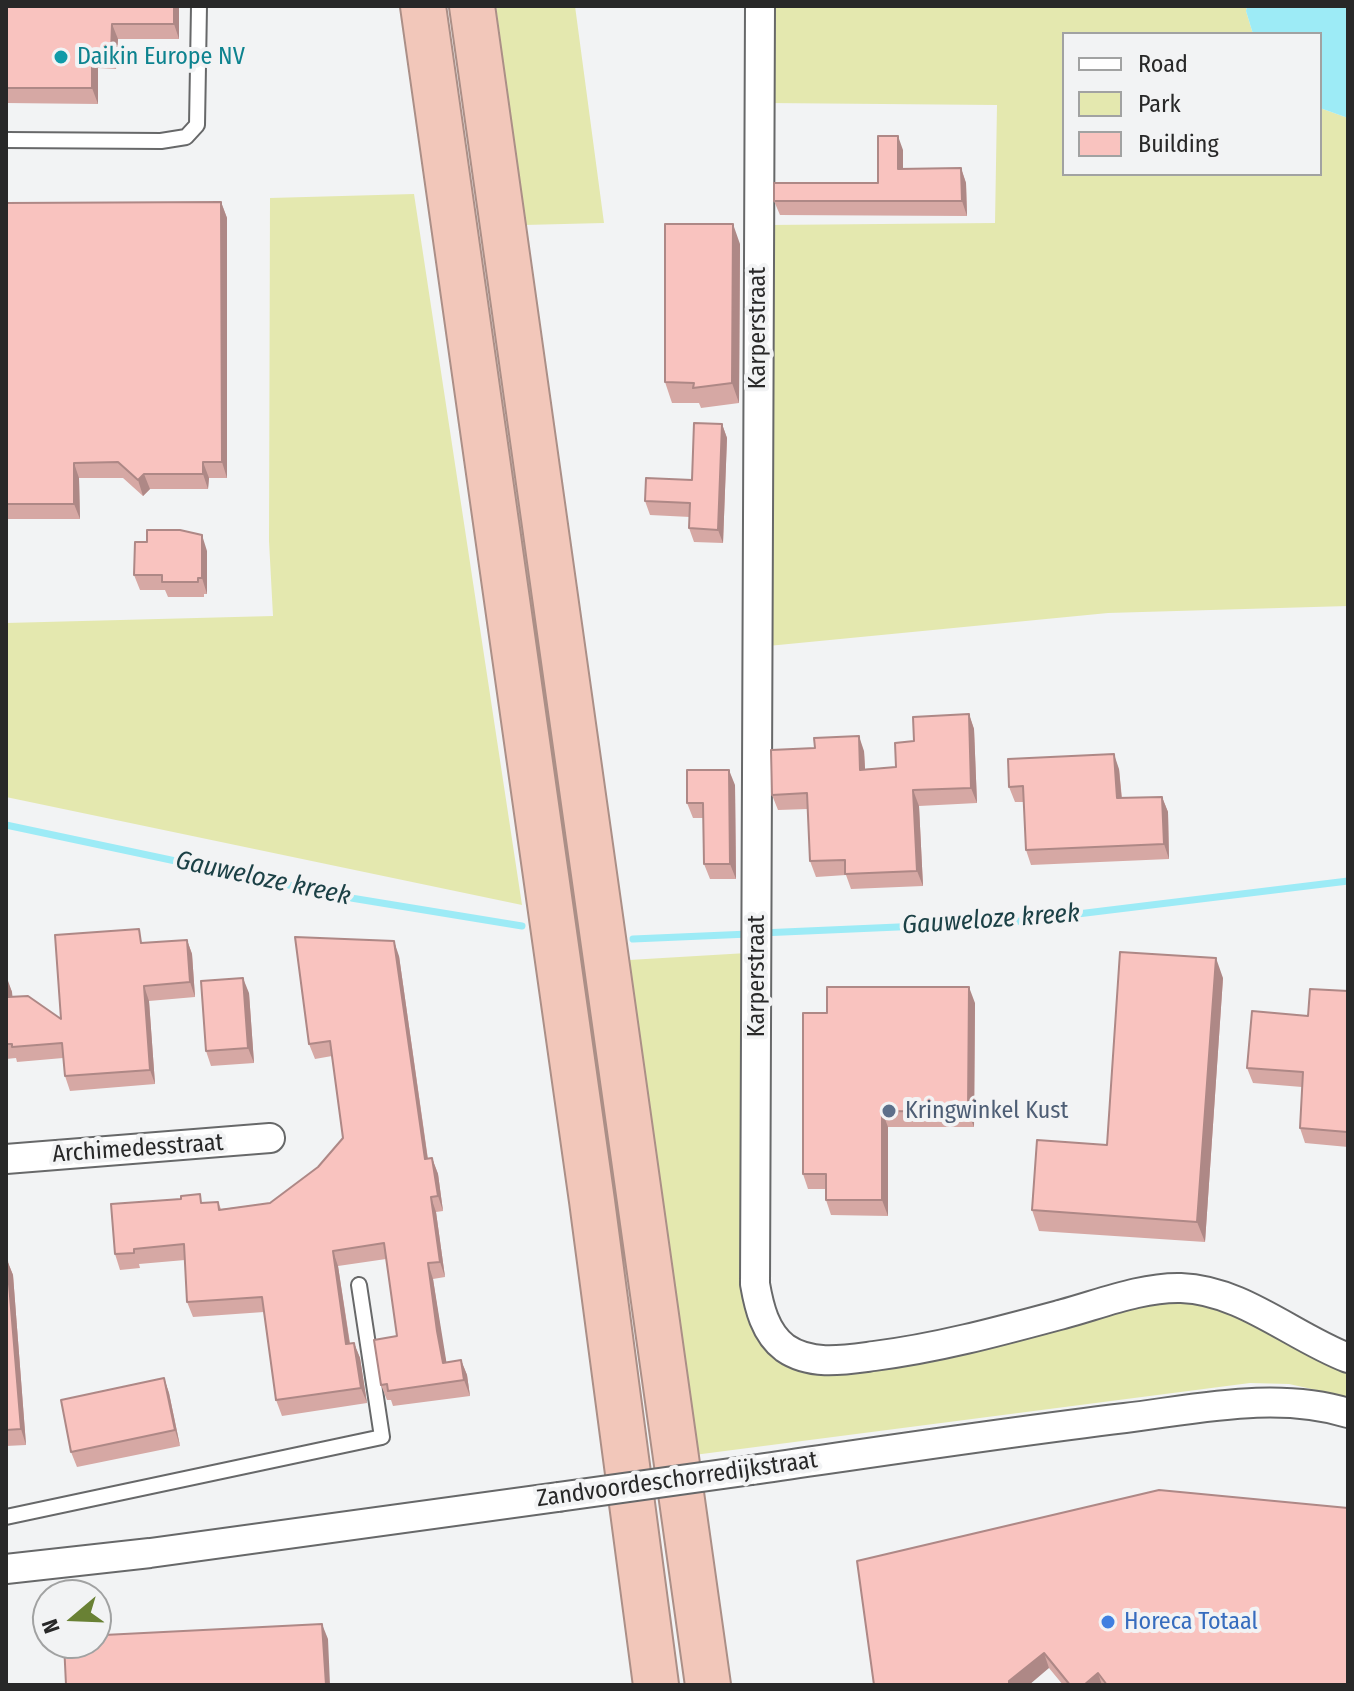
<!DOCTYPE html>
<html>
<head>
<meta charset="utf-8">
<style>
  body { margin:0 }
  #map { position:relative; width:1354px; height:1691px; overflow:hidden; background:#f2f3f4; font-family:"Fira Sans Condensed",sans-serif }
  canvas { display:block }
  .frame { position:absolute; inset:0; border:8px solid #282828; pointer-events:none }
  .legend { position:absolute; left:1062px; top:32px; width:260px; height:144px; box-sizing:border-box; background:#f2f3f4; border:2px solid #a1a2a2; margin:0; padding:10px 14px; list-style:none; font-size:24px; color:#282828 }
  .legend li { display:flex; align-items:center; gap:16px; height:40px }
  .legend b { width:40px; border:2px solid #a1a2a2 }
  .north { position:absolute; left:32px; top:1579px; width:80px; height:80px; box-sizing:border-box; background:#f2f3f4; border:2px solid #a1a2a2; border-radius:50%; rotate:251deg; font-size:22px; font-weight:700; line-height:32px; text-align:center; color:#282828 }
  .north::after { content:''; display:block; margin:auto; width:28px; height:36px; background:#698134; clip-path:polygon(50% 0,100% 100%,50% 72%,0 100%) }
</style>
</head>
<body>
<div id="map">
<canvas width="1354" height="1691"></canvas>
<div class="frame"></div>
<ul class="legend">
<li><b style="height:10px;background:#fff"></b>Road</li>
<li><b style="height:22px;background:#e4e8af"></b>Park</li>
<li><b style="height:22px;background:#f9c3bf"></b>Building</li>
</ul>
<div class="north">N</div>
</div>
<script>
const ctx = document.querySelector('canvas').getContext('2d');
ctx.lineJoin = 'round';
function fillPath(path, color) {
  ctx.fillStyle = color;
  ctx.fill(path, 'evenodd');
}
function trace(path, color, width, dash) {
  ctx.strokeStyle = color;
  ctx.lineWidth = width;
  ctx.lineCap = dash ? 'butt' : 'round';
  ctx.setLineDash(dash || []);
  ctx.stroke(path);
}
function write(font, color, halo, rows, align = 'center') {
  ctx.font = font + ' "Fira Sans Condensed",sans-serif';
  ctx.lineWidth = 8;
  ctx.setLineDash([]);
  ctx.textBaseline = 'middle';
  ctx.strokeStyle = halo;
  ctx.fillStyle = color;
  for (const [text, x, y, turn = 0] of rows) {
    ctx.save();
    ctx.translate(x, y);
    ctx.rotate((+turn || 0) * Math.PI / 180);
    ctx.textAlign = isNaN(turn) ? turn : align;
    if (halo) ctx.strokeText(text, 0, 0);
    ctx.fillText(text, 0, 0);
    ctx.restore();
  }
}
fillPath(new Path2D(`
  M496,6H575L604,223L524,225Z
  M772,6H1247L1246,11L1253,34H1064V174H1320V108L1348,118V606L1108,613L768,646V225L995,223L997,105L768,103Z
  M414,194L522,905L6,797V623L273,616L269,541L270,198Z
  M747,953L746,1292L787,1359L1172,1298L1206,1301L1348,1369V1397L1289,1384L1250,1383L694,1455L629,960Z`), '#e4e8af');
fillPath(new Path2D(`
  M1247,6H1348V118L1320,108V34H1253L1246,11Z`), '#9debf6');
trace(new Path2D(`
  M6,825L345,897L522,926
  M761,933L1012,922L1348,881
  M633,939L749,934`), '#9debf6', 7);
const lane = new Path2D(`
  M6,140L161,141L186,137L197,125L199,6
  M6,1517L382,1437L359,1285`);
const street = new Path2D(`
  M760,6L755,1284C759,1307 765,1333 785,1348C811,1366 844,1360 874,1356C938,1348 1000,1331 1063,1314C1100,1304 1142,1287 1181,1288C1242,1290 1293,1337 1348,1358
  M6,1159L270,1138
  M752,1470C876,1452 1001,1433 1125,1418C1198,1409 1276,1391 1348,1413
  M6,1569L150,1553L558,1497`);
const highway = new Path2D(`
  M423,6L592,1201L656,1685
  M472,6L708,1685`);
trace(lane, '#676869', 18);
trace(street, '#676869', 32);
trace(highway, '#ab8f87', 48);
trace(lane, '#fff', 14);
trace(street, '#fff', 28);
trace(highway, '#f2c7ba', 44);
const streetBridge = new Path2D(`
  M558,1497L752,1470`);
trace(streetBridge, '#676869', 32, []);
trace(streetBridge, '#fff', 28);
fillPath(new Path2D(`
  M6,6H179V39H118L116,69L98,68V104L6,103Z
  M903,150V169L961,168L966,183L967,216L780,215L774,201L878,183Z
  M221,202L227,218V478H209L208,489H150L143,496L123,478H79L80,519H6V203Z
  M740,244L739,403L701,408L699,403H672L665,382Z
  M722,424L727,438L723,543L694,542L689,528L690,517L650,515L645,501L692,480Z
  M207,551V594H204V597H168L165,590H140L134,575Z
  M969,714L974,729L977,803L919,806L923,886L851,889L846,875L816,877L810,861L808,809L778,810L772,795L864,751L865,769L896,767L914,741Z
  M1119,769L1122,798L1162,797L1168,812L1169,859L1031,865L1026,850L1024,802H1015L1009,787Z
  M735,785L736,879H710L704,864V818H693L687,803Z
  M187,940L192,954L195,997L149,1001L155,1084L70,1091L65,1076L63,1058L17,1062L16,1058L6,1059V978L12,992V997L61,1019L144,943Z
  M399,956L428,1159L432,1158L438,1174L443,1211L436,1212L445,1277L433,1279L443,1346L446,1362L461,1360L467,1375L470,1396L393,1406L391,1400H387L381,1385L397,1336L386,1259L338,1266L350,1343H354L360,1358L367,1403L282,1416L276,1400L264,1312L193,1317L187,1302L185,1260L139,1264L140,1268L120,1270L115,1254L203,1203L218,1202L221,1209L270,1203L318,1167L343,1138L332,1056L315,1059L309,1044Z
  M1223,978L1205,1242L1039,1231L1032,1210L1107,1145Z
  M1348,991V1147L1305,1143L1300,1128L1302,1087L1253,1083L1247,1068L1308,1016Z
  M249,993L254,1063L211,1066L206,1051Z
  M975,1003L974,1127H888V1216L831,1215L826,1200V1189H808L803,1174L827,1013Z
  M6,1260H7L13,1275L26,1445L6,1446Z
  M164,1378L169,1393L180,1446L77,1467L71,1452Z
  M1348,1508V1685H1063L1049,1668L874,1685Z`), '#d6a8a4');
fillPath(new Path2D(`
  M174,6H179V39L174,24Z
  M112,24L118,39L116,69L111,53Z
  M92,52L98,68V104L92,88Z
  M898,136L903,150V183L898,169Z
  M961,168L966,183L967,216L962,201Z
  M221,202L227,218V478L222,462Z
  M733,224L740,244L739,403L732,383Z
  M722,424L727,438L723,543L718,530Z
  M203,462L209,478L208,489L203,474Z
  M74,463L79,478L80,519L74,504Z
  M144,474L150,489L143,496L138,480Z
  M202,535L207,551V594L202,578Z
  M969,714L974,729L977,803L971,788Z
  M859,736L864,751L866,785L860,770Z
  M1114,754L1119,769L1123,814L1117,798Z
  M729,770L735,785L736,879L730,864Z
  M913,790L919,806L923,886L917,871Z
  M1162,797L1168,812L1169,859L1164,844Z
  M187,940L192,954L195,997L190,982Z
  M394,941L399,956L430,1175L425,1159Z
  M1216,958L1223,978L1205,1242L1197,1222Z
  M7,978L12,992L14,1011L8,997Z
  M243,978L249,993L254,1063L248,1048Z
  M144,986L149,1001L155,1084L150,1070Z
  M969,987L975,1003L974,1127L968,1112Z
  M882,1111L888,1127V1216L882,1200Z
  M432,1158L438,1174L443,1211L438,1196Z
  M431,1197L436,1212L445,1277L440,1262Z
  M333,1251L338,1266L352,1359L346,1344Z
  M7,1260L13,1275L26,1445L21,1429Z
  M428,1263L433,1279L449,1378L443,1363L437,1331Z
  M354,1343L360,1358L367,1403L361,1388Z
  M461,1360L467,1375L470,1396L464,1380Z
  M164,1378L169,1393L180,1446L175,1430Z
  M102,1611L107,1626L109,1650L104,1635Z
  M322,1624L328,1639L330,1685H326Z
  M1044,1653L1049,1668L1029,1685H1009V1681Z
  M1098,1673L1102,1685H1084Z`), '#ae8886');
const building = new Path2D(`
  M6,6H174V24H112L111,53L92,52V88H6Z
  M878,136H898V169L961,168L962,201H774V183H878Z
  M221,202L222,462H203V474H144L138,480L118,462L74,463V504H6V203Z
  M665,224H733L732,383L693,388L694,383L665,382Z
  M694,423L722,424L718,530L689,528L690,503L645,501L646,478L692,480Z
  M147,530H180L202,535V578H198V582H162V575H134L135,542H147Z
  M969,714L971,788L913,790L917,871L845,874V860L810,861L807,793L772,795L771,750L815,748L814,738L859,736L860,770L896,767L895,743L914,741L913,717Z
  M1114,754L1117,798L1162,797L1164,844L1026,850L1023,786L1009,787L1008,759Z
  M687,770H729L730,864H704L703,803H687Z
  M139,929L141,943L187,940L190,982L144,986L150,1070L65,1076L62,1043L12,1047V1044H6V978L8,997L28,996L61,1019L55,935Z
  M295,937L394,941L425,1159L432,1158L438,1196L431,1197L440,1262L428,1263L437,1331L443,1363L461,1360L464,1380L388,1391L387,1384L381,1385L374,1340L397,1336L384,1243L333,1251L346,1344L354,1343L361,1388L276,1400L262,1297L187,1302L184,1244L134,1249V1253L115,1254L111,1204L181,1199V1196L200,1194L201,1203L218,1202L219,1210L270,1203L318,1167L343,1138L330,1041L309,1044Z
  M1120,952L1216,958L1197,1222L1032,1210L1037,1140L1107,1145Z
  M243,978L248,1048L206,1051L201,981Z
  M827,987H969L968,1112L882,1111V1200H826V1174H803V1013H827Z
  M1310,989L1348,991V1117L1347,1132L1300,1128L1303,1072L1247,1068L1252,1011L1308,1016Z
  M6,1260H7L21,1429L6,1430Z
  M164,1378L175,1430L71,1452L61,1400Z
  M1159,1490L1348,1508V1685H1107L1098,1673L1084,1685H1070L1044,1653L1009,1681V1685H874L857,1561Z
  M96,1611H102L104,1635L322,1624L326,1685H66L64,1643H96Z`);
fillPath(building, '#f9c3bf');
trace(building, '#ae8886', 2);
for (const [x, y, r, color] of [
  [61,57,8,"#0f9aa8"],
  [889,1111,8,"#5c6f8a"],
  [1108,1622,8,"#3f7fe0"]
]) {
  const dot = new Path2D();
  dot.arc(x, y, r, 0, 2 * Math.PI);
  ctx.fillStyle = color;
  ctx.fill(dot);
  trace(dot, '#f2f3f4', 3);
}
write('24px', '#0d838f', '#f2f3f4', [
  ["Daikin Europe NV",77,57]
], 'left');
write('24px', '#282828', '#f2f3f4', [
  ["Karperstraat",758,328,-90],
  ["Karperstraat",757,976,-90],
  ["Archimedesstraat",138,1149,-4],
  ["Zandvoordeschorredijkstraat",677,1480,-8]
]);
write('24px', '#4e5e75', '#f2f3f4', [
  ["Kringwinkel Kust",905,1111]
], 'left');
write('24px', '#366cbe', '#f2f3f4', [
  ["Horeca Totaal",1124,1622]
], 'left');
write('italic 26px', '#1c4146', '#f2f3f4', [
  ["Gauweloze kreek",263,879,12],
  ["Gauweloze kreek",991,920,-4]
]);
</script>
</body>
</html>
